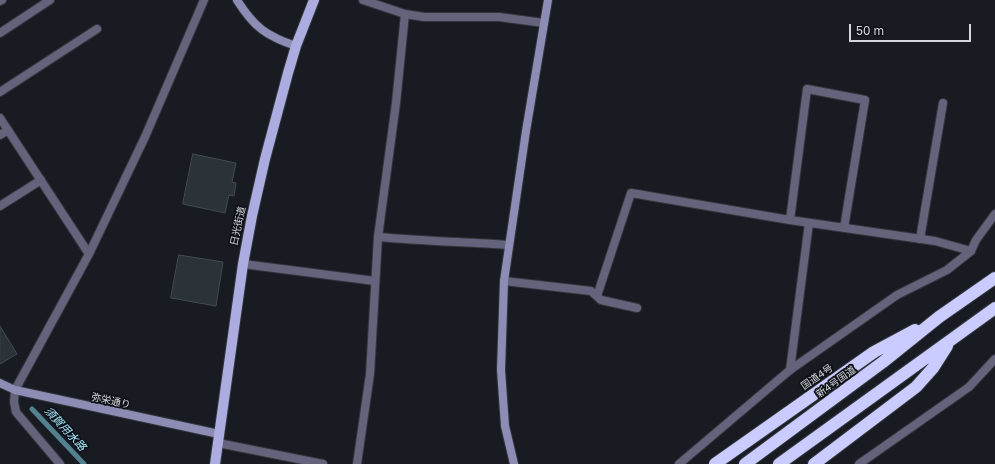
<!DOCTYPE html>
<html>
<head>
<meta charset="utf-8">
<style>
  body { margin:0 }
  #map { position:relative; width:995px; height:464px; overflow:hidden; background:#181c22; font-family:"Golos Text",sans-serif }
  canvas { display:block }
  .scale { position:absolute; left:849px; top:24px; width:122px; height:18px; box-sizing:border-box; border:2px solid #d3d6da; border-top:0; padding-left:5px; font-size:12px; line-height:14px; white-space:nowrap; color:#d3d6da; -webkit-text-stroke:3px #0f1319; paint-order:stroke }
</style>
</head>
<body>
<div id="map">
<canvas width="995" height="464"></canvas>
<div class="scale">50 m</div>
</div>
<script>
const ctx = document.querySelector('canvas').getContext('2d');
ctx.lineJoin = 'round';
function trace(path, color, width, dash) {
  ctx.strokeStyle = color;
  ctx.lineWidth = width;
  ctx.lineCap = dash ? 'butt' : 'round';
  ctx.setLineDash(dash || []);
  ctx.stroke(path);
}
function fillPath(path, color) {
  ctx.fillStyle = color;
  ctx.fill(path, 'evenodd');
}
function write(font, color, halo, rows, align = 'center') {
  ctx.font = font + ' "Golos Text","Noto Sans JP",sans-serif';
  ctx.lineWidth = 3.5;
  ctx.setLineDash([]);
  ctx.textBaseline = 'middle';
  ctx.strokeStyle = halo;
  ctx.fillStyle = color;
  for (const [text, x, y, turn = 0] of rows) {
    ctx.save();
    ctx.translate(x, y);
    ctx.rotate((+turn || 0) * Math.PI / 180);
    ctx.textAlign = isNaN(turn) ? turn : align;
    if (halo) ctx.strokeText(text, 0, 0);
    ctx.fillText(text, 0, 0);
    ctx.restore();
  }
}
trace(new Path2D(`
  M32,409L84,464`), '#538190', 5);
const building = new Path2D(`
  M193,154L236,163L232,182L236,183L234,196L229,195L225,213L183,204Z
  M179,255L223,262L216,306L171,298Z
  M0,326L17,354L0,364Z`);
fillPath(building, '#2c3338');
trace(building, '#444b51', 1);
const lane = new Path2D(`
  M0,1L2,0
  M0,33L50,0
  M0,92L97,29
  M0,135L8,130
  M0,206L41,180
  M790,220L807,89L865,100L844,228
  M378,237C422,241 465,242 509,245
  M243,264L375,281
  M504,281L591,291L601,300L637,308
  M597,296L631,193L790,220L935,241L971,251
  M790,370L809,223`);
const street = new Path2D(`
  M363,0L405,14L424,17H499L544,23
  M0,118L89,254
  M920,239L943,103
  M218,443L323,464
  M60,464L16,412L14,402L15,390L89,254L145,137L204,0
  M357,464L370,374L378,237L396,103L405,14
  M679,464L790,370L897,295L947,270L971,251L976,240L995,214
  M859,464L969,387L995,359`);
const secondary = new Path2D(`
  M237,0C254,27 266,36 296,46
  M0,383L15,390L219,434
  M514,464L505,426L501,370L504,281L526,131L548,0`);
const primary = new Path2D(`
  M215,464L243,264L252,216L265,159L288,73L296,46L314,0`);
const highway = new Path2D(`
  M715,464L874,352L915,330
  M745,464L883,362L939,317L995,278
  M779,464L995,308
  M814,464L916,387L933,368L947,346`);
trace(lane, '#32363c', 10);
trace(street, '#32363c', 10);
trace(secondary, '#32363c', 10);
trace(primary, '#32363c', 12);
trace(highway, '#32363c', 14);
trace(lane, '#63637c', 8);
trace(street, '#63637c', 8);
trace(secondary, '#8c8cb5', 8);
trace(primary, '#acace1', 10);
trace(highway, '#cacbfe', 12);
write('10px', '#d3d6da', '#0f1319', [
  ["日光街道",238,226,-78],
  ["国道4号",817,377,-35],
  ["新4号国道",836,382,-36],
  ["弥栄通り",111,401,12]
]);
write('italic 11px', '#a7e7fd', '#0f1319', [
  ["須賀用水路",65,429,47]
]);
</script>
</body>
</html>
